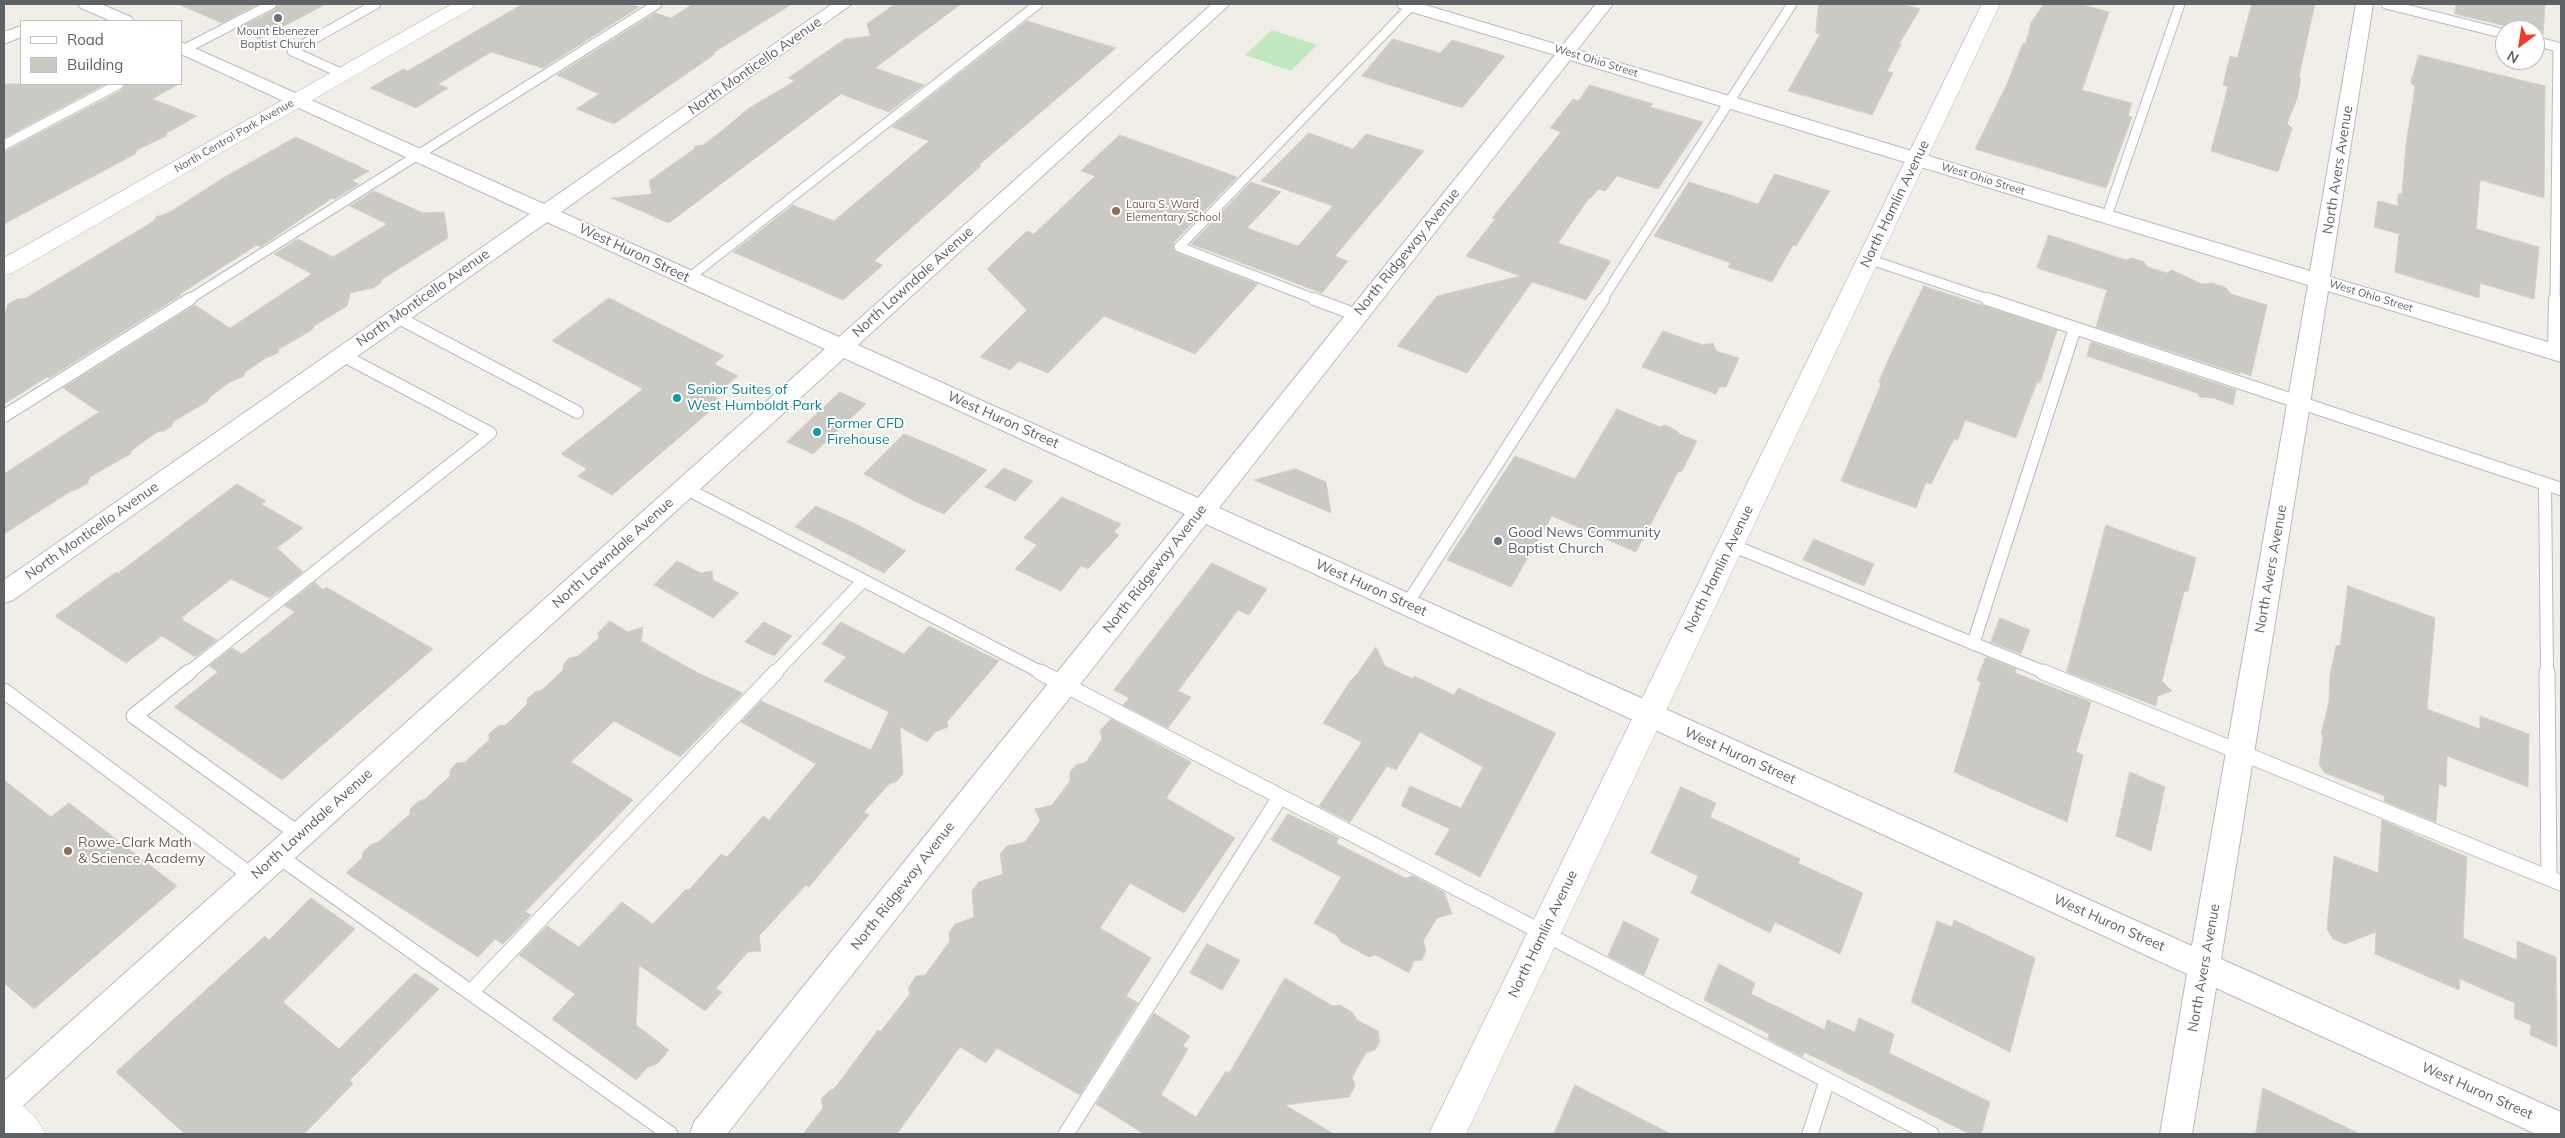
<!DOCTYPE html>
<html>
<head>
<meta charset="utf-8">
<style>
  body { margin:0 }
  #map { position:relative; width:2565px; height:1138px; overflow:hidden; background:#f0eee6; font-family:Mulish,sans-serif }
  canvas { display:block }
  .frame { position:absolute; inset:0; border:5px solid #5d6267; pointer-events:none }
  .legend { position:absolute; left:20px; top:20px; width:162px; height:65px; box-sizing:border-box; background:#fff; border:1px solid #bec0c2; margin:0; padding:6px 9px; list-style:none; font-size:15px; color:#5d6267 }
  .legend li { display:flex; align-items:center; gap:10px; height:25px }
  .legend b { width:25px; border:1px solid #bec0c2 }
  .north { position:absolute; left:2495px; top:20px; width:50px; height:50px; box-sizing:border-box; background:#fff; border:1px solid #bec0c2; border-radius:50%; rotate:211deg; font-size:14px; font-weight:700; line-height:20px; text-align:center; color:#5d6267 }
  .north::after { content:''; display:block; margin:auto; width:18px; height:22px; background:#f03a2c; clip-path:polygon(50% 0,100% 100%,50% 72%,0 100%) }
</style>
</head>
<body>
<div id="map">
<canvas width="2565" height="1138"></canvas>
<div class="frame"></div>
<ul class="legend">
<li><b style="height:6px;background:#fff"></b>Road</li>
<li><b style="height:14px;background:#cbc9c3"></b>Building</li>
</ul>
<div class="north">N</div>
</div>
<script>
const ctx = document.querySelector('canvas').getContext('2d');
ctx.lineJoin = 'round';
function fillPath(path, color) {
  ctx.fillStyle = color;
  ctx.fill(path, 'evenodd');
}
function trace(path, color, width, dash) {
  ctx.strokeStyle = color;
  ctx.lineWidth = width;
  ctx.lineCap = dash ? 'butt' : 'round';
  ctx.setLineDash(dash || []);
  ctx.stroke(path);
}
function write(font, color, halo, rows, align = 'center') {
  ctx.font = font + ' Mulish,sans-serif';
  ctx.lineWidth = 4;
  ctx.setLineDash([]);
  ctx.textBaseline = 'middle';
  ctx.strokeStyle = halo;
  ctx.fillStyle = color;
  for (const [text, x, y, turn = 0] of rows) {
    ctx.save();
    ctx.translate(x, y);
    ctx.rotate((+turn || 0) * Math.PI / 180);
    ctx.textAlign = isNaN(turn) ? turn : align;
    if (halo) ctx.strokeText(text, 0, 0);
    ctx.fillText(text, 0, 0);
    ctx.restore();
  }
}
fillPath(new Path2D(`
  M1272,30L1317,45L1291,71L1245,55Z`), '#c2e8c2');
const building = new Path2D(`
  M178,4H258L222,23Z
  M279,4H326L260,39L237,29L275,10Z
  M523,4H628L639,7L543,68L491,52L438,84L448,88L416,108L370,88L403,69L407,71Z
  M693,4H792L713,53L715,54L614,124L576,109L599,94L557,75L655,13L671,18Z
  M895,4H961L875,68L924,85L889,112L841,94L669,223L611,198L652,194L649,181L694,149L695,146L703,145L718,134L749,108L795,81L788,78L845,39L870,36L867,24Z
  M1819,4H1903L1920,9L1899,44H1901L1887,71L1893,73L1872,115L1788,91L1820,34L1816,33Z
  M2044,4H2080L2109,12L2082,90L2132,103L2128,116L2132,117L2106,188L1975,149L2007,84L2023,43H2026L2031,23Z
  M2252,4H2315L2299,76L2301,78L2297,99L2287,123L2292,128L2278,172L2211,151L2228,87L2223,85L2230,56L2237,58Z
  M2456,4H2545L2543,34L2535,33V30H2523L2455,14Z
  M1027,21L1116,48L979,165L981,166L874,261L883,265L843,300L733,252L793,205L834,221L929,141L892,127Z
  M1393,39L1440,53L1452,40L1505,56L1462,108L1362,76Z
  M2419,55L2545,86L2544,198L2480,180L2476,229L2539,247L2534,299L2480,283L2479,298L2395,272L2399,234L2374,227L2378,201L2398,206V194H2402L2406,145L2415,87L2411,83Z
  M4,84H105L4,138Z
  M126,84H179L152,99L197,116L167,133L166,136L137,150L135,154L4,224V152L122,90Z
  M1590,85L1653,104L1650,107L1703,122L1658,189L1617,176L1605,191L1598,189L1591,198H1589L1558,243L1611,261L1586,300L1532,282L1467,373L1397,346L1437,296L1520,276L1466,256L1495,219L1492,218L1561,132L1550,128L1573,99L1578,101Z
  M1309,133L1353,149L1366,134L1424,151L1335,256L1348,261L1322,293L1191,244L1251,182L1281,192L1247,228L1298,246L1333,206L1261,181Z
  M1120,135L1237,177L1174,242L1173,248L1177,253L1258,284L1195,354L1104,316L1048,373L1019,361L1010,370L980,357L1027,310L987,269L1027,231L1034,234L1095,176L1081,171Z
  M296,137L369,171L352,181L359,184L335,199L332,198L260,247L257,245L180,294L181,295L49,378L47,377L4,404V317L8,304L17,299L26,298L154,221L156,217L170,212L223,178Z
  M1775,174L1830,191L1796,246L1793,245L1772,282L1728,267L1731,263L1654,236L1689,182L1758,204Z
  M374,191L423,213L444,212L448,238L381,280V283L373,288L350,293L347,306L314,326L312,330L279,349L278,353L266,358L245,372L244,376L230,382L210,397L208,401L173,422L172,426L164,431L157,432L131,451L130,454L90,477L88,483L78,489L71,491L4,534V474L99,412L63,388L195,305L230,328L312,274L274,254L298,239L333,257L387,224L350,206Z
  M2049,235L2126,260L2132,258L2144,262L2148,267L2167,273L2172,270L2202,284L2212,283L2225,287L2231,294L2267,305L2251,376L2240,372V374L2096,327L2107,290L2037,268Z
  M1924,286L2057,330L2040,383L2037,382L2016,438L1965,420L1958,440L1954,439L1931,484L1926,482L1916,508L1841,481L1881,384L1879,382L1888,360Z
  M609,298L724,356L714,364L738,376L713,396L722,401L612,495L578,476L587,469L561,454L643,389L552,341Z
  M1663,331L1703,345L1713,343L1716,351L1739,358L1726,387H1719L1716,394L1642,367Z
  M2091,342L2236,390L2233,405L2213,398L2200,397L2197,393L2087,356Z
  M840,392L866,404L813,454L787,442Z
  M1617,409L1660,427L1665,425L1677,431L1679,434L1697,441L1682,471L1678,472L1636,552L1552,516L1511,587L1447,560L1515,456L1575,479Z
  M904,434L934,446L987,470L944,514L916,502L864,474Z
  M1004,468L1033,481L1015,501L985,487Z
  M1296,469L1326,482L1331,513L1254,480Z
  M237,484L266,501L261,504L303,528L277,548L303,572L269,598L231,579L181,618L184,619L182,620L217,640L195,657L162,636L126,663L55,616L116,572L118,573Z
  M1062,497L1121,524L1114,532L1119,535L1088,569L1081,566L1061,591L1015,569L1037,545L1024,538Z
  M816,506L858,525L906,551L884,573L795,527Z
  M2106,525L2196,558L2188,591L2184,592L2162,681L2172,691L2158,696L2156,706L2067,672Z
  M1814,539L1874,564L1864,586L1803,560Z
  M677,561L701,573L712,571L713,580L739,593L713,618L654,585Z
  M1212,563L1267,589L1249,615L1238,610L1178,691L1191,697L1168,728L1123,705L1129,698L1114,690Z
  M315,582L323,590L326,587L433,649L282,780L174,707L218,672L209,666L232,648L242,654L295,612L285,606Z
  M2348,586L2435,618L2427,709L2480,729V716L2529,734L2528,787L2447,756L2446,787L2439,784L2436,822L2384,801L2385,796L2325,773L2319,764L2323,736L2321,734L2329,702L2330,675L2336,646L2340,645Z
  M2000,618L2030,630L2021,654L1991,642Z
  M610,621L628,632L643,627L641,641L698,673L743,693L680,757L614,721L571,762L633,800L525,912L531,915L503,944L495,939L478,957L346,873L362,858L363,852L372,844L377,843L410,814V809L419,801L425,799L450,776V770L457,763L465,762L489,740V734L498,726L506,725L527,704V699L535,692L542,690L563,670L564,664L569,658L578,656L599,638L598,633Z
  M764,622L792,636L774,656L745,642Z
  M841,622L904,654L929,626L999,661L947,722L948,727L935,732L927,742L900,727L903,774L896,782L889,784L864,812L869,815L809,887L806,885L759,936L761,951L748,952L716,988L722,992L705,1011L639,965L636,1025L669,1050L657,1064L648,1067L636,1080L552,1019L575,994L519,955L547,926L579,947L622,902L653,924L686,889L689,890L721,854L727,857L763,816L769,820L816,764L741,722L761,701L871,750L889,712L824,681L846,657L822,644Z
  M1376,647L1385,666L1413,679L1414,676L1454,695L1458,688L1556,733L1480,877L1435,854L1450,829L1401,806L1410,786L1461,808L1483,767L1420,732L1396,770L1387,766L1350,822L1319,806L1362,742L1323,723L1351,680L1357,674Z
  M1986,657L2016,669L2015,673L2091,702L2076,752L2083,755L2067,822L1954,772L1981,682L1977,680Z
  M1111,719L1191,762L1166,798L1235,838L1184,913L1130,883L1100,928L1151,958L1126,996L1138,1003L1080,1095L997,1048L986,1063L960,1047L897,1134H803L823,1108L821,1099L830,1090L834,1089L878,1030L880,1032L910,994L908,988L916,976L925,975L950,941L949,933L955,924L974,917L972,891L979,882L1003,874L1000,854L1007,846L1025,842L1040,821L1035,809L1052,805L1070,781V772L1076,765L1086,762L1102,739L1100,731Z
  M2130,772L2165,787L2151,851L2116,836Z
  M4,780L51,817L69,803L177,886L34,1009L4,983Z
  M1681,787L1716,803L1710,817L1800,859L1798,863L1863,893L1840,954L1775,922L1770,933L1691,893L1698,876L1651,853Z
  M1288,814L1339,838L1336,843L1405,878L1413,876L1444,892L1452,914L1437,918L1423,941L1426,950L1422,960L1414,961L1409,973L1376,955L1369,957L1341,942L1336,935L1314,923L1341,877L1271,840Z
  M2382,820L2467,857L2463,938L2517,960V941L2556,957L2557,1047L2530,1035L2531,1025L2514,1018L2515,1003L2460,979L2459,990L2375,954L2376,932L2345,944L2333,939L2327,929L2334,856L2378,873Z
  M311,898L355,929L283,1002L339,1049L415,973L439,989L350,1080L353,1084L304,1134H185L116,1072L265,936L269,940Z
  M1954,920L2035,958L2010,1052L1911,1002L1937,921L1952,927Z
  M1624,921L1659,939L1644,975L1608,956Z
  M1207,944L1240,960L1222,990L1190,973Z
  M1719,964L1755,983L1751,994L1825,1030L1827,1020L1855,1032L1859,1018L1894,1034L1889,1053L1990,1102L1981,1134H1970L1804,1052L1803,1057L1768,1039L1769,1034L1704,1000Z
  M1285,978L1333,1006L1340,1005L1352,1012L1357,1020L1378,1031L1380,1041L1375,1050L1366,1053L1352,1077L1355,1086L1349,1097L1285,1105L1334,1134H1144L1096,1104L1154,1013L1190,1036L1183,1046L1188,1049L1161,1095L1196,1117L1226,1071L1229,1073Z
  M1575,1085L1671,1134H1554Z
  M2263,1088L2360,1134H2256Z`);
fillPath(building, '#cbc9c3');
trace(building, '#d5d0c4', 1);
const serviceFar2 = new Path2D(`
  M2386,4L2505,34
  M2535,41L2561,48
  M181,51L272,4
  M343,74L292,51L376,4
  M4,145L119,84
  M2107,216L2180,4
  M1868,259L1991,300
  M689,278L1038,4
  M188,300L657,4
  M1317,300L1179,247L1411,6
  M1602,300L1792,4
  M2555,300L2558,47`);
const serviceFar1 = new Path2D(`
  M1314,299L1357,315
  M1987,299L2561,489
  M397,317L577,412
  M2554,351L2555,299
  M4,416L190,299
  M2545,484L2547,673
  M685,488L1042,673
  M1731,545L2046,673
  M1407,604L1603,299
  M1973,644L2075,328
  M188,673L490,433L342,355
  M775,673L863,581`);
const service = new Path2D(`
  M189,672L134,716L300,835
  M1040,672L1931,1134
  M2043,672L2561,883
  M2547,672L2549,878
  M4,691L253,877
  M277,855L670,1134
  M471,992L776,672
  M1066,1134L1280,797
  M1810,1134L1827,1081`);
const minor = new Path2D(`
  M78,4H101L131,17L134,21H111L81,8Z
  M832,4H852L561,212L839,337L1212,4H1230L858,345L1198,498L1555,55L1399,8L1397,4H1422L1562,46L1596,4H1613L1577,50L2310,271L2356,4H2373L2330,277L2561,346V362L2328,291L2221,959L2561,1112V1134H2536L2216,988L2192,1134H2160L2187,974L1206,524L727,1134H690L694,1122L1185,514L844,358L15,1113L4,1118V1081L825,349L547,222L13,600L4,603V580L530,214L181,54V42L544,204ZM1570,60L2308,285L2192,946L1219,508Z
  M21,26V37L4,44V32Z`);
const tertiary = new Path2D(`
  M452,4H474L472,8L12,273L4,275V258Z
  M1982,4H2000L1466,1134H1429Z`);
const secondary = new Path2D(`
  M4,1096C22,1103 38,1116 45,1134H4Z`);
trace(serviceFar2, '#b8bbc0', 11);
trace(serviceFar1, '#b8bbc0', 14);
trace(service, '#b8bbc0', 17);
trace(minor, '#b8bbc0', 2);
trace(tertiary, '#b8bbc0', 1);
trace(secondary, '#b9bdc2', 1);
trace(serviceFar2, '#fff', 9);
trace(serviceFar1, '#fff', 12);
trace(service, '#fff', 15);
fillPath(minor, '#fff');
fillPath(tertiary, '#fff');
fillPath(secondary, '#fff');
for (const [x, y, r, color] of [
  [278,18,5,"#6b7280"],
  [1116,211,5,"#8d6e63"],
  [677,398,5,"#0f9aa8"],
  [817,432,5,"#0f9aa8"],
  [1498,541,5,"#6b7280"],
  [68,851,5,"#8d6e63"]
]) {
  const dot = new Path2D();
  dot.arc(x, y, r, 0, 2 * Math.PI);
  ctx.fillStyle = color;
  ctx.fill(dot);
  trace(dot, '#fff', 2);
}
write('11px', '#5b616d', '#fff', [
  ["Mount Ebenezer",278,32],
  ["Baptist Church",278,45]
]);
write('11px', '#5d6267', '#fff', [
  ["West Ohio Street",1596,61,17],
  ["North Central Park Avenue",234,136,-30],
  ["West Ohio Street",1983,179,17],
  ["West Ohio Street",2371,296,17]
]);
write('11px', '#785e54', '#fff', [
  ["Laura S. Ward",1126,205],
  ["Elementary School",1126,218]
], 'left');
write('14px', '#5d6267', '#fff', [
  ["North Monticello Avenue",755,66,-35],
  ["North Avers Avenue",2338,170,-81],
  ["North Hamlin Avenue",1895,204,-64],
  ["North Ridgeway Avenue",1407,252,-51],
  ["West Huron Street",634,253,25],
  ["North Lawndale Avenue",913,282,-42],
  ["North Monticello Avenue",423,298,-35],
  ["West Huron Street",1003,420,24],
  ["North Monticello Avenue",92,531,-35],
  ["North Lawndale Avenue",613,553,-42],
  ["North Ridgeway Avenue",1155,569,-52],
  ["North Hamlin Avenue",1719,569,-64],
  ["North Avers Avenue",2271,569,-80],
  ["West Huron Street",1371,588,24],
  ["West Huron Street",1740,756,24],
  ["North Lawndale Avenue",312,824,-42],
  ["North Ridgeway Avenue",903,886,-52],
  ["West Huron Street",2109,923,24],
  ["North Hamlin Avenue",1543,934,-64],
  ["North Avers Avenue",2204,968,-80],
  ["West Huron Street",2477,1091,24]
]);
write('14px', '#0d838f', '#fff', [
  ["Senior Suites of",687,390],
  ["West Humboldt Park",687,406],
  ["Former CFD",827,424],
  ["Firehouse",827,440]
], 'left');
write('14px', '#5b616d', '#fff', [
  ["Good News Community",1508,533],
  ["Baptist Church",1508,549]
], 'left');
write('14px', '#785e54', '#fff', [
  ["Rowe-Clark Math",78,843],
  ["& Science Academy",78,859]
], 'left');
</script>
</body>
</html>
